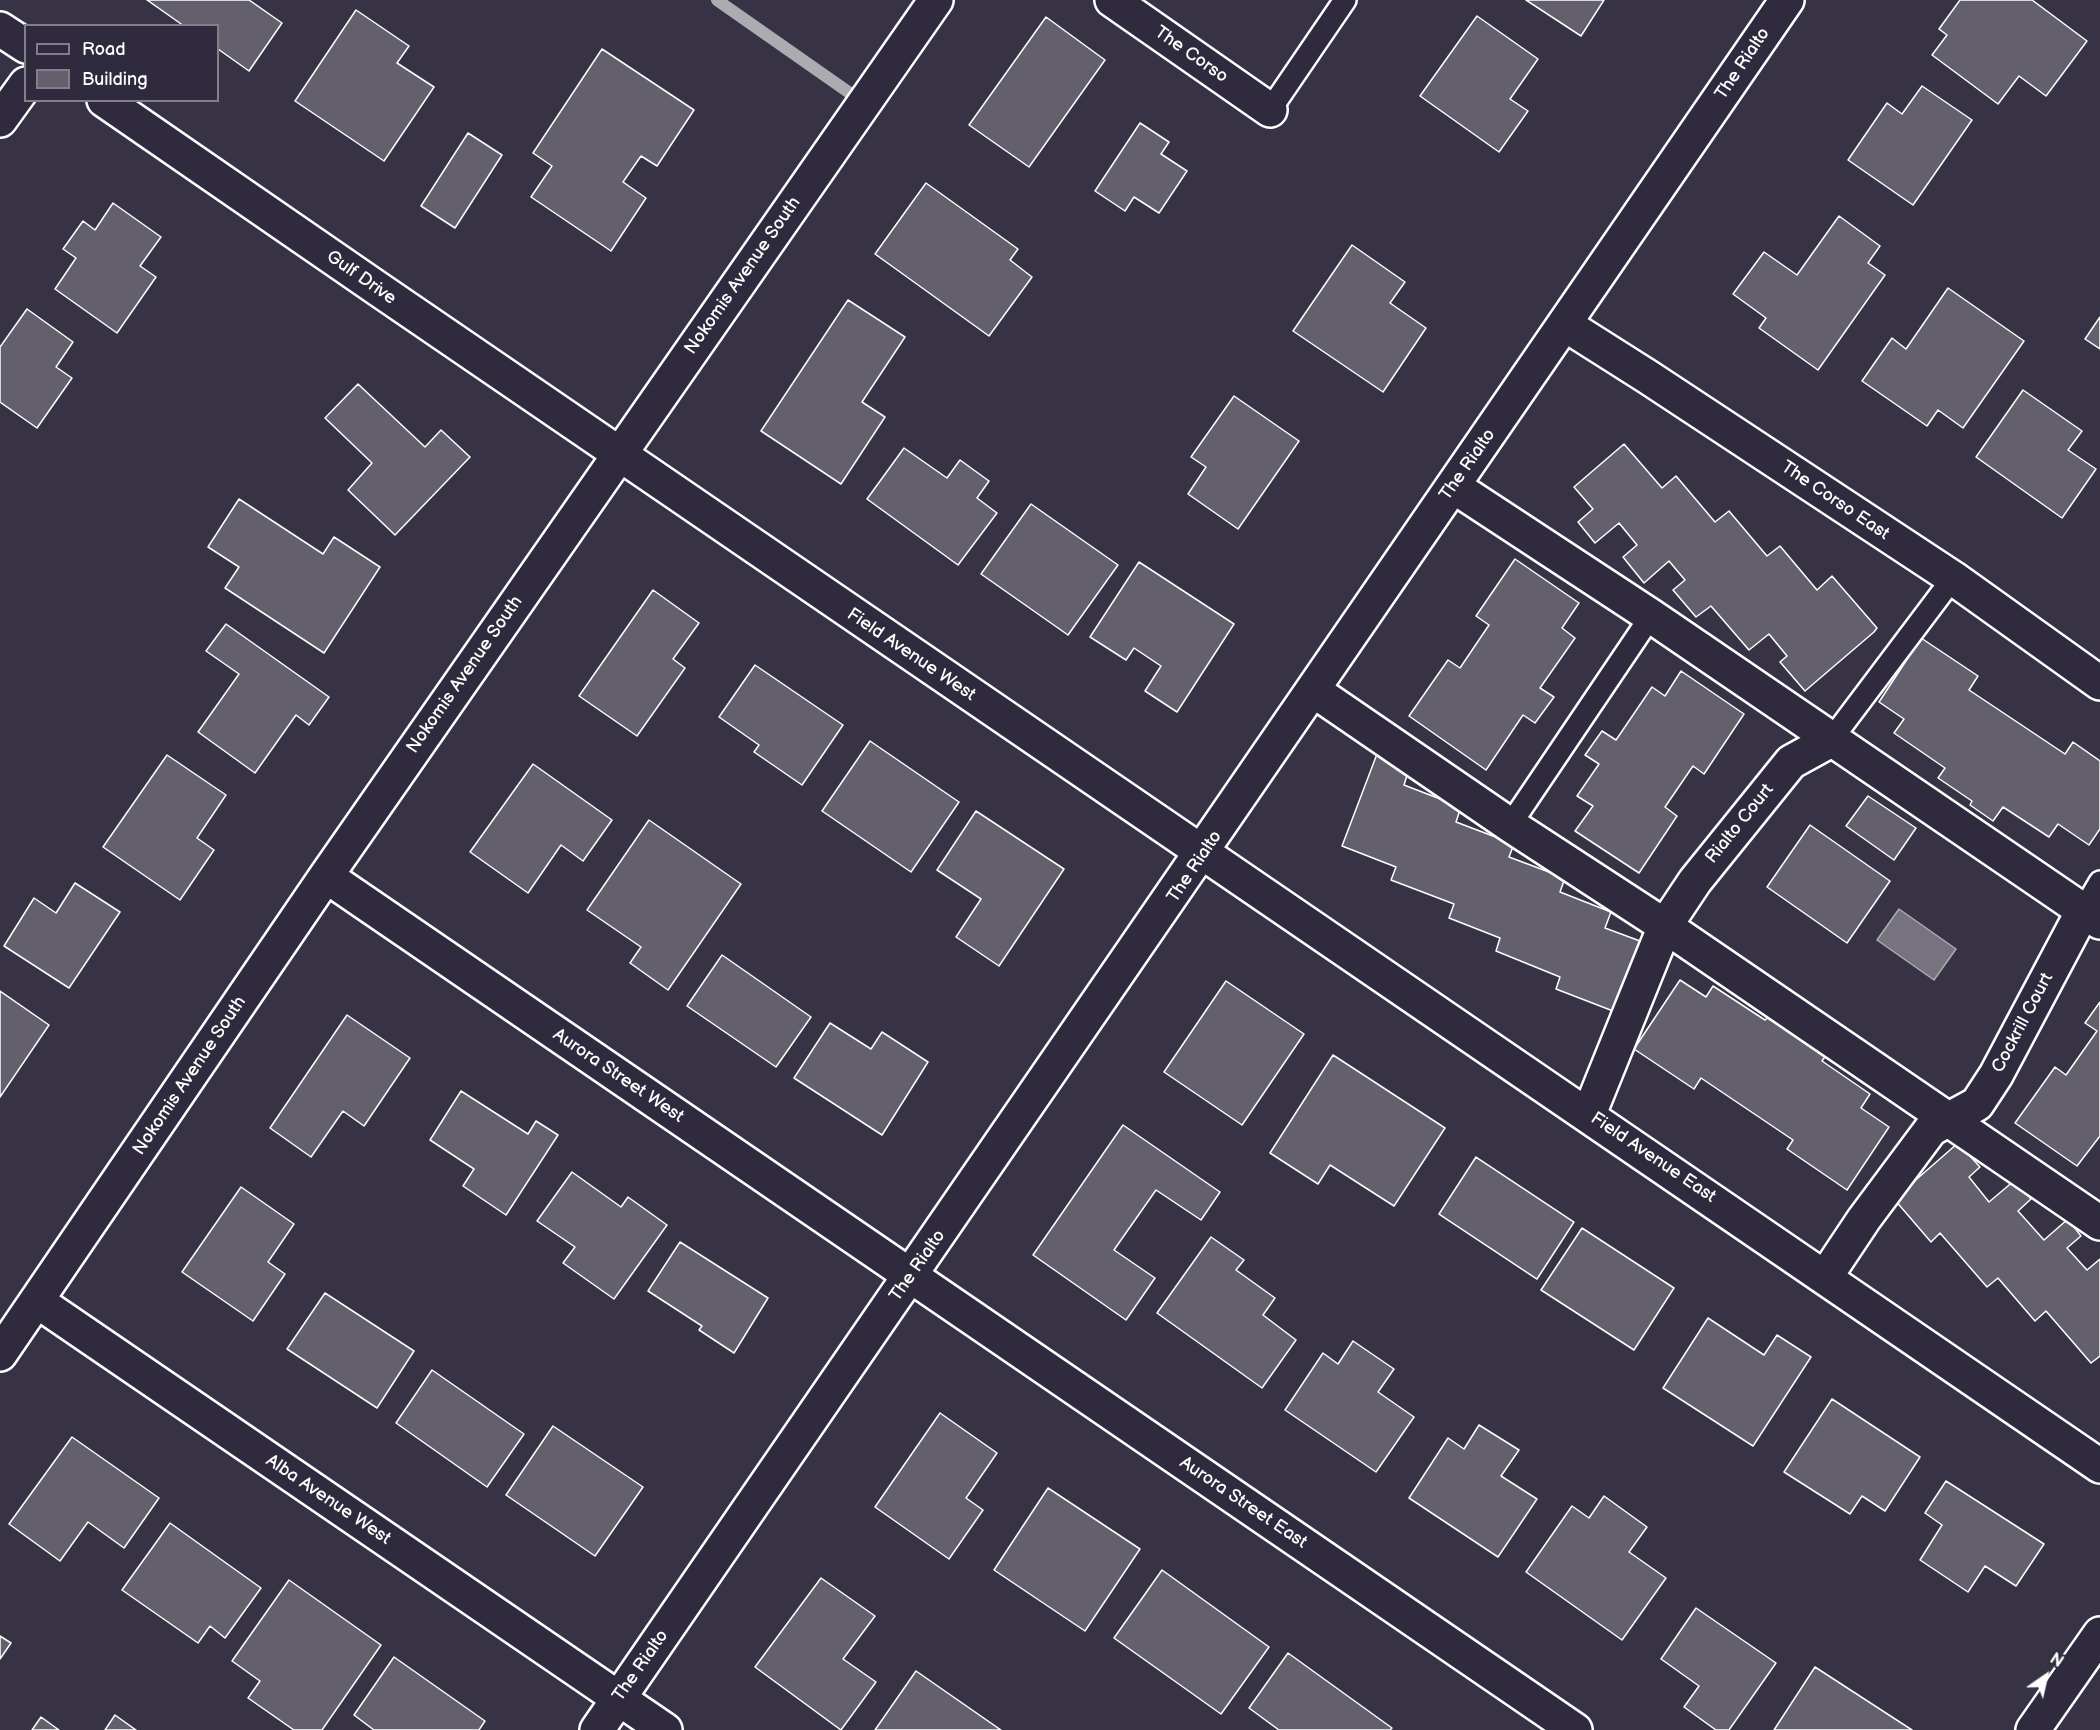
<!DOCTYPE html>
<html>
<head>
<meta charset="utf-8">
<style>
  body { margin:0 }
  #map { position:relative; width:2100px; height:1730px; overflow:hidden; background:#373345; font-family:"Balsamiq Sans",sans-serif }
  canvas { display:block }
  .legend { position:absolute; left:24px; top:24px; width:195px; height:78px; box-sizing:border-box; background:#2f2a3d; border:2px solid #827f8b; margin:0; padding:8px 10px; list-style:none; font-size:18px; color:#fff }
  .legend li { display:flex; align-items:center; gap:12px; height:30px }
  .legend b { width:30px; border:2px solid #827f8b }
  .north { position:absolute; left:2016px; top:1646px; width:60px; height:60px; -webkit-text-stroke:4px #2f2a3d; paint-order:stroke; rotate:34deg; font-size:16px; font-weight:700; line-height:24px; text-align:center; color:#fff }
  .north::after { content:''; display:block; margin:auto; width:21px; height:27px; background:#fff; clip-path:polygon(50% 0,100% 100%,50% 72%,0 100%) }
</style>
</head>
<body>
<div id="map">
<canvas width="2100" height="1730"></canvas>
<ul class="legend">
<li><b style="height:8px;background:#2f2a3d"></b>Road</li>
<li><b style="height:16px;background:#635f6d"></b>Building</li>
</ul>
<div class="north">N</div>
</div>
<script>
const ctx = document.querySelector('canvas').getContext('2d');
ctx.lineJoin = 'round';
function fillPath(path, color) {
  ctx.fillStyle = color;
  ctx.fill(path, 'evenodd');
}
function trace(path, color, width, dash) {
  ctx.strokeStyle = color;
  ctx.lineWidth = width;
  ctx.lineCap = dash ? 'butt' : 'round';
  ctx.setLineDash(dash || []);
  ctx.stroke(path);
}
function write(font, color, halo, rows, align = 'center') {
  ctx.font = font + ' "Balsamiq Sans",sans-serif';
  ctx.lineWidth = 6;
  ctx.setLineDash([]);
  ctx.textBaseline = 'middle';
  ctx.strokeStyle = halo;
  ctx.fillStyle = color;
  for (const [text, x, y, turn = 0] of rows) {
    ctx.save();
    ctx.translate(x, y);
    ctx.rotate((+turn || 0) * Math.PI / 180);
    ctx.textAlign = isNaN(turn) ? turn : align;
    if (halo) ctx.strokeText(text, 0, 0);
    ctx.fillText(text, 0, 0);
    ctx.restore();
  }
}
const water = new Path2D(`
  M1899,909L1956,949L1934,980L1877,940Z`);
fillPath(water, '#76737f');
trace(water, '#adabb2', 1.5);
trace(new Path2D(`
  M717,0L864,103`), '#adabb2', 12);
const building = new Path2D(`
  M147,0H249L282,23L249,71L218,49V26H184Z
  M1526,0H1604L1581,36Z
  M1960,0H2032L2087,41L2046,96L2019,76L1998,104L1932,55L1947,35L1939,29Z
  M356,10L409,46L397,63L434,87L384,161L295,101Z
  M1477,16L1538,59L1510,99L1528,111L1499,152L1420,96Z
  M1046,17L1105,60L1029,167L969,125Z
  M602,49L694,110L657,166L641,156L623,182L646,198L611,251L531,197L552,166L533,153Z
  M1922,86L1972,120L1913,205L1848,160L1887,103L1902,114Z
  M1140,123L1169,142L1161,154L1187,171L1159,213L1134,197L1125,211L1095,191Z
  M468,133L502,155L455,228L421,206Z
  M926,183L1018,249L1010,260L1032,277L989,336L875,254Z
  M113,203L161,237L140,266L156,277L117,333L55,289L76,258L63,249L83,221L95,230Z
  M1839,216L1880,246L1868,263L1885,275L1818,370L1759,328L1766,318L1733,294L1764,252L1797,275Z
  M1352,245L1405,282L1390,303L1426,328L1383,392L1293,331Z
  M1948,288L2024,341L1963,428L1938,410L1927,426L1862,381L1892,338L1906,349Z
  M848,300L905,337L862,402L885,417L841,484L761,431Z
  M27,309L73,342L56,367L72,378L37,428L0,402V347Z
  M2100,317V349L2085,339Z
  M358,384L425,447L441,430L470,457L395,535L348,490L372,463L325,418Z
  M2023,390L2082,431L2068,450L2096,469L2062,518L1976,457Z
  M1234,396L1299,441L1238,529L1188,494L1206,467L1191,457Z
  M1624,444L1662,488L1676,476L1715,522L1729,511L1767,556L1780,546L1817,590L1832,576L1877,628L1874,632L1805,691L1780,662L1787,656L1769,634L1749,650L1711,606L1696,617L1673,590L1685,580L1669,561L1644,583L1623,557L1637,545L1619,523L1595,543L1578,522L1593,509L1574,487Z
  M904,448L947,478L960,460L989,481L977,498L997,513L958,565L867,499Z
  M239,499L323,554L334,537L380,567L324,653L225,588L239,567L208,547Z
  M1031,504L1118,565L1068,635L981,574Z
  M1515,559L1579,603L1562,628L1575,638L1540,688L1554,697L1535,723L1523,715L1486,770L1409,716L1448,660L1460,668L1489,625L1476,616Z
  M1139,562L1234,624L1177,712L1145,691L1161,666L1134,648L1126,660L1090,637Z
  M653,590L699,623L673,659L685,668L637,736L579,696Z
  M226,624L329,697L309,725L296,715L255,773L198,732L239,674L206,651Z
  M1921,638L1978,676L1969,690L2065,754L2073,742L2100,761V829L2089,845L2058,824L2049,837L2003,807L1993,821L1970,805L1972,801L1938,778L1945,768L1894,733L1904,719L1879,702Z
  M755,665L843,725L802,785L754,752L759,745L719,717Z
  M1681,671L1744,714L1704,774L1693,766L1665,807L1677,816L1639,873L1575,831L1593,806L1577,796L1599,764L1585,755L1602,731L1616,740L1652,687L1665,696Z
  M870,741L959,802L911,872L822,811Z
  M1377,754L1410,766L1404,785L1461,807L1456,822L1514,844L1509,857L1565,878L1560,892L1611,912L1605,928L1640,941L1613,1011L1556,989L1560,977L1496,951L1500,938L1449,918L1454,904L1391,880L1396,867L1342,846Z
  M167,755L226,795L197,838L214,850L180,900L103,847Z
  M533,764L612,820L583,861L561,845L528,893L470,852Z
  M1868,796L1916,828L1894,860L1846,826Z
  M976,811L1064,869L999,966L956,937L981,899L937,870Z
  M649,820L741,884L668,990L630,963L641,947L587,910Z
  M1810,825L1890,881L1847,943L1767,887Z
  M75,883L120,912L69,988L4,946L34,898L56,913Z
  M722,955L811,1017L776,1067L687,1006Z
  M1680,980L1706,997L1713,986L1765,1020L1776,1011L1831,1048L1822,1061L1870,1094L1861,1108L1889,1127L1847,1190L1787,1149L1793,1140L1701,1078L1694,1089L1634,1049Z
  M1226,981L1304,1034L1242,1125L1164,1072Z
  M0,991L49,1025L0,1097Z
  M2100,1002V1136L2077,1166L2015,1123L2055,1067L2066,1075L2097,1031L2085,1023Z
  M347,1015L410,1058L364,1126L343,1111L311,1157L270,1128Z
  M830,1023L871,1049L882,1032L928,1062L882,1135L794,1078Z
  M1333,1055L1445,1128L1394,1206L1330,1165L1318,1184L1270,1153Z
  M461,1091L528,1134L536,1121L558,1135L506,1215L463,1186L474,1169L430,1140Z
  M1123,1125L1220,1192L1201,1220L1156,1190L1114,1250L1155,1278L1126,1320L1033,1255Z
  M1958,1143L1980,1167L1969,1177L1989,1202L2015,1180L2031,1199L2018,1211L2044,1240L2068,1219L2081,1236L2067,1248L2087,1270L2100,1259V1356L2091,1363L2046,1311L2035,1321L1998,1278L1987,1287L1940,1233L1931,1242L1894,1199Z
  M1476,1157L1574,1222L1537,1279L1439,1214Z
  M572,1172L621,1207L628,1197L667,1225L614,1299L563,1263L575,1247L537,1221Z
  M241,1187L294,1224L268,1262L285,1274L253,1321L182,1272Z
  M1582,1228L1674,1288L1634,1350L1541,1290Z
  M1211,1237L1244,1260L1236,1270L1275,1298L1263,1315L1296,1340L1262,1388L1157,1313Z
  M680,1242L768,1298L734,1353L699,1330L702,1326L648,1291Z
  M325,1293L414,1351L377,1408L287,1349Z
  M1708,1318L1764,1355L1777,1335L1811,1357L1753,1446L1663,1388Z
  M1353,1341L1394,1369L1378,1392L1414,1417L1376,1472L1285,1410L1323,1353L1338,1364Z
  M432,1370L524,1434L487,1487L396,1423Z
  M1832,1399L1920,1457L1885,1511L1862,1496L1850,1514L1784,1472Z
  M940,1413L997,1453L966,1498L983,1510L949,1559L875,1507Z
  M1479,1425L1519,1450L1501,1476L1537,1499L1498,1557L1409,1498L1448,1438L1464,1449Z
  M553,1426L643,1487L595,1556L506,1495Z
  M72,1437L159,1498L124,1548L88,1522L60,1561L9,1524Z
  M1946,1481L2044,1544L2016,1586L1985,1566L1968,1592L1920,1560L1942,1525L1925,1513Z
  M1048,1488L1140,1549L1085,1631L994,1570Z
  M1604,1496L1647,1527L1629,1552L1666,1578L1622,1640L1526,1572L1572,1506L1589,1518Z
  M170,1523L261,1588L225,1638L210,1626L198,1643L122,1590Z
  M1162,1570L1269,1647L1221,1714L1114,1638Z
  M821,1578L875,1616L843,1659L876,1682L841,1730L755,1667Z
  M289,1580L381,1645L322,1730H294L248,1698L260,1681L232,1661Z
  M1696,1608L1776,1663L1729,1730H1716L1684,1707L1699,1686L1661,1659Z
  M0,1636L11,1643L0,1659Z
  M1288,1653L1392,1728L1390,1730H1279L1249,1708Z
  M394,1657L485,1721L479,1730H374L354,1715Z
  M1815,1667L1912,1730H1774Z
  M916,1671L1001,1730H875Z
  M115,1715L136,1730H105Z
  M41,1717L59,1730H32Z`);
fillPath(building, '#635f6d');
trace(building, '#fff', 1.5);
const lane = new Path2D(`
  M1270,110L1345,0
  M1831,740L1953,578
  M1510,825L1651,616
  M2083,911L2100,882`);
const street = new Path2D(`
  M1112,0L1270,110
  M0,29L26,46
  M104,100C767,559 1437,1008 2100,1466
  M0,120L26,84
  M1566,325L1648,377L1953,578L2100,683
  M1453,486L1651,616L2100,922
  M1313,690L1510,825L1665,926L2100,1223
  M326,876L1575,1730
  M1589,1114L1665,926L1695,881L1791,762L1831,740
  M1826,1276L1864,1219L1931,1129L1977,1104L1996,1075L2083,911
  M37,1301L665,1730
  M0,1354L326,876L936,0
  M597,1730C995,1154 1394,579 1787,0
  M2033,1730L2100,1634`);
trace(lane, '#fff', 26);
trace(street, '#fff', 38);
trace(lane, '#2f2a3d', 21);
trace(street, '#2f2a3d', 33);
write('18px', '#fff', '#2f2a3d', [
  ["The Corso",1191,55,35],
  ["The Rialto",1743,64,-56],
  ["Nokomis Avenue South",743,276,-55],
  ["Gulf Drive",361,278,35],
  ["The Rialto",1468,465,-55],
  ["The Corso East",1835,501,34],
  ["Field Avenue West",911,655,34],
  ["Nokomis Avenue South",465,675,-55],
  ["Rialto Court",1740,824,-51],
  ["The Rialto",1195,867,-56],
  ["Cockrill Court",2023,1023,-62],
  ["Nokomis Avenue South",190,1076,-56],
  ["Aurora Street West",618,1076,34],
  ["Field Avenue East",1653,1158,34],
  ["The Rialto",918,1266,-55],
  ["Alba Avenue West",328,1500,34],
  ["Aurora Street East",1243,1503,34],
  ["The Rialto",641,1666,-55]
]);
</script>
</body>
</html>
